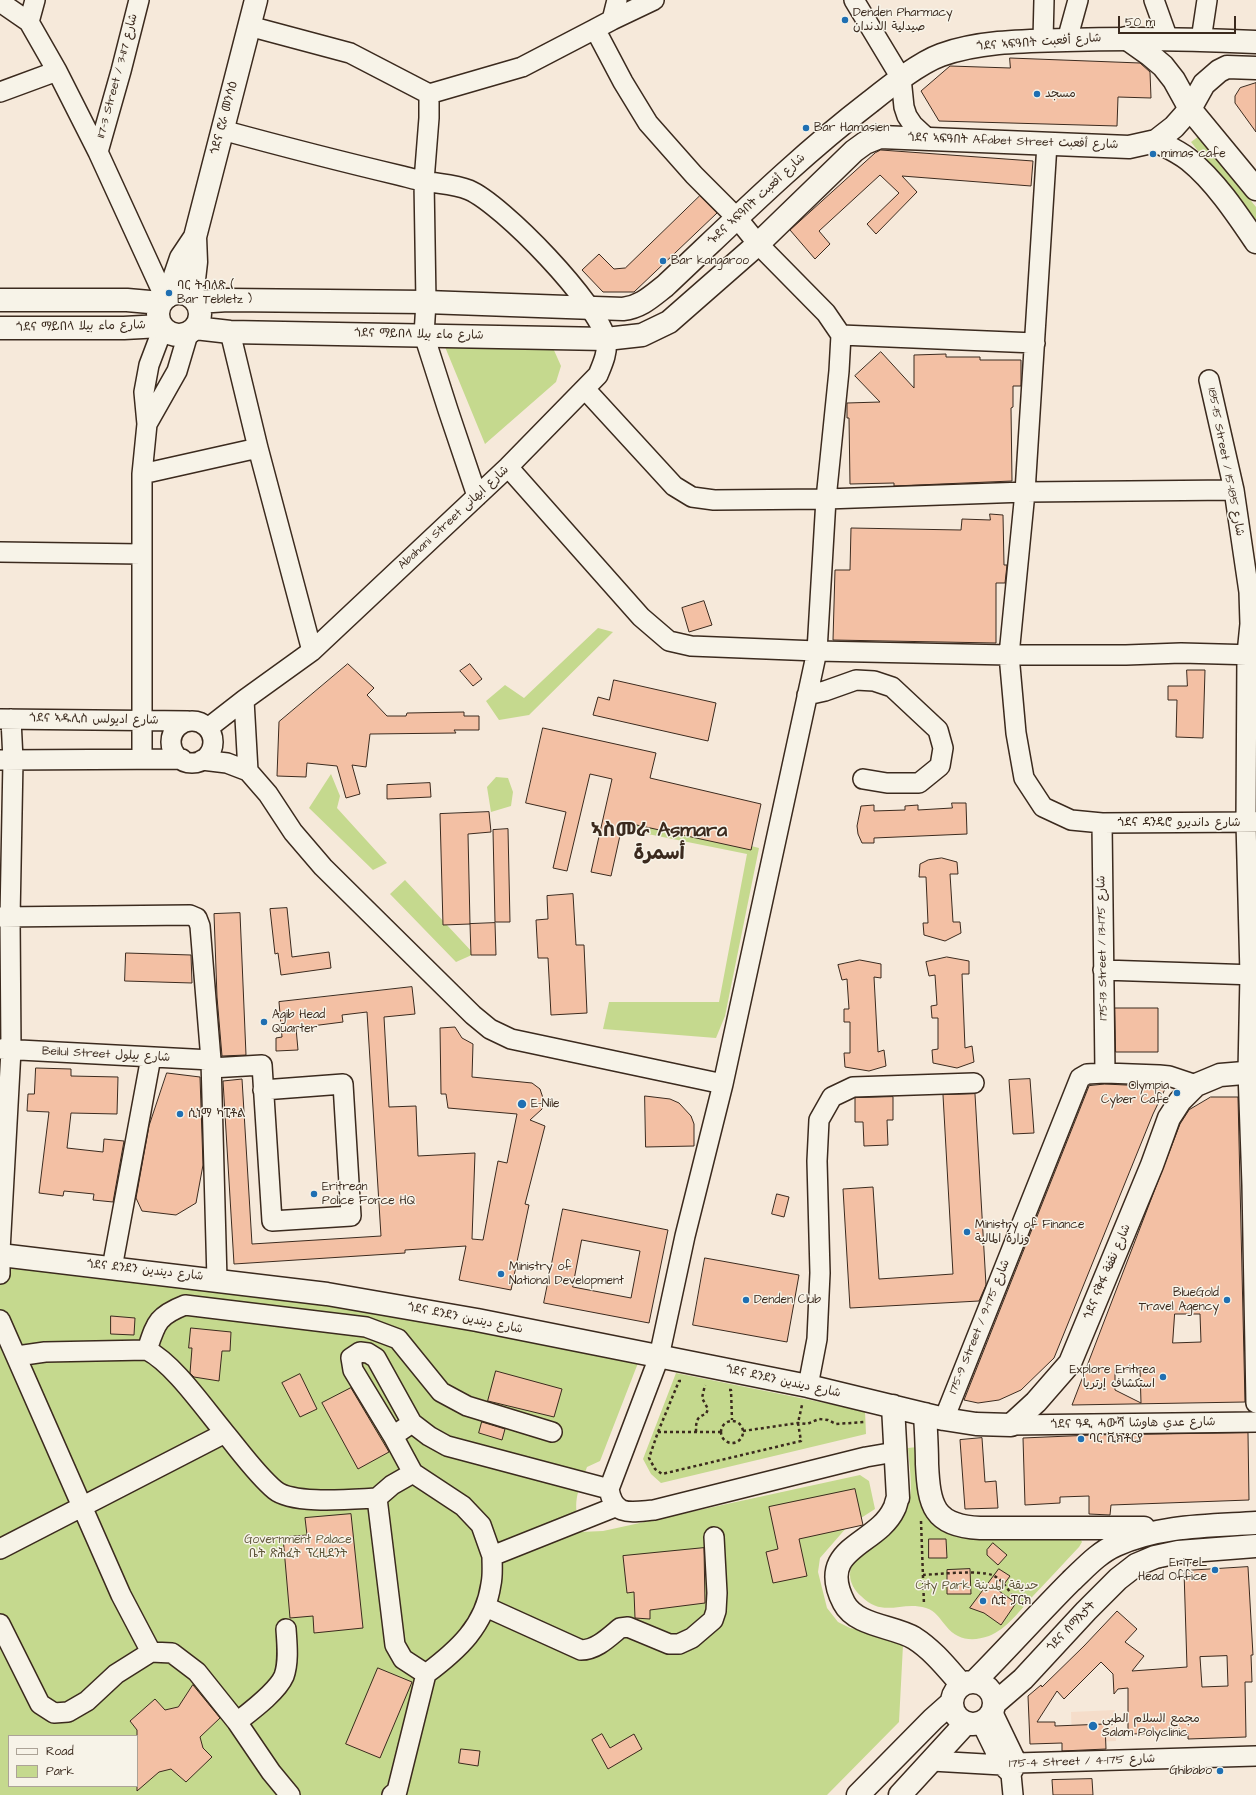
<!DOCTYPE html>
<html>
<head>
<meta charset="utf-8">
<style>
  body { margin:0 }
  #map { position:relative; width:1256px; height:1795px; overflow:hidden; background:#f6e9da; font-family:"Architects Daughter",sans-serif }
  canvas { display:block }
  .legend { position:absolute; left:8px; top:1735px; width:130px; height:52px; box-sizing:border-box; background:#f7f3e8; border:1px solid #aca397; margin:0; padding:5px 7px; list-style:none; font-size:12px; color:#3b2a1e }
  .legend li { display:flex; align-items:center; gap:8px; height:20px }
  .legend b { width:20px; border:1px solid #aca397 }
  .scale { position:absolute; left:1118px; top:16px; width:118px; height:18px; box-sizing:border-box; border:2px solid #3b2a1e; border-top:0; padding-left:5px; font-size:12px; line-height:14px; white-space:nowrap; color:#3b2a1e; -webkit-text-stroke:3px #f7f3e8; paint-order:stroke }
</style>
</head>
<body>
<div id="map">
<canvas width="1256" height="1795"></canvas>
<ul class="legend">
<li><b style="height:5px;background:#f7f3e8"></b>Road</li>
<li><b style="height:11px;background:#c5d98e"></b>Park</li>
</ul>
<div class="scale">50 m</div>
</div>
<script>
const ctx = document.querySelector('canvas').getContext('2d');
ctx.lineJoin = 'round';
function fillPath(path, color) {
  ctx.fillStyle = color;
  ctx.fill(path, 'evenodd');
}
function trace(path, color, width, dash) {
  ctx.strokeStyle = color;
  ctx.lineWidth = width;
  ctx.lineCap = dash ? 'butt' : 'round';
  ctx.setLineDash(dash || []);
  ctx.stroke(path);
}
function write(font, color, halo, rows, align = 'center') {
  ctx.font = font + ' "Architects Daughter","Playpen Sans Arabic","Noto Sans Ethiopic",sans-serif';
  ctx.lineWidth = 3;
  ctx.setLineDash([]);
  ctx.textBaseline = 'middle';
  ctx.strokeStyle = halo;
  ctx.fillStyle = color;
  for (const [text, x, y, turn = 0] of rows) {
    ctx.save();
    ctx.translate(x, y);
    ctx.rotate((+turn || 0) * Math.PI / 180);
    ctx.textAlign = isNaN(turn) ? turn : align;
    if (halo) ctx.strokeText(text, 0, 0);
    ctx.fillText(text, 0, 0);
    ctx.restore();
  }
}
fillPath(new Path2D(`
  M1115,1710L1116,1741L1072,1743L1071,1712Z`), '#f5ddca');
fillPath(new Path2D(`
  M1199,136L1256,207V225L1191,142Z
  M443,342L553,348L561,366L556,382L485,444Z
  M598,628L613,632L529,715L499,720L486,701L505,685L524,698Z
  M331,774L340,796L337,808L387,863L373,870L309,808Z
  M496,777L508,778L513,792L511,806L491,812L487,787Z
  M628,814L759,848L725,1016L716,1038L603,1029L609,1002H719L747,854L623,829Z
  M405,880L474,954L456,962L390,894Z
  M0,1267L150,1282L361,1305L638,1363L600,1461L587,1467C576,1497 573,1500 580,1532L603,1531L860,1475L869,1481L875,1509L847,1527L820,1558L818,1572L827,1608L838,1622L850,1628L888,1635L903,1645L899,1722L827,1795H0ZM9,1736H137V1786H9Z
  M676,1373L865,1411L866,1434L661,1483L651,1474L643,1459Z
  M917,1447L962,1537L990,1539L1074,1536L1080,1538L1082,1542L1079,1547C1064,1563 1049,1579 1033,1596C1021,1609 1007,1629 989,1636C972,1642 957,1640 946,1626C939,1618 936,1611 926,1608C901,1600 884,1619 861,1596C855,1591 850,1583 850,1575C849,1551 899,1528 908,1505C914,1491 909,1464 908,1448Z`), '#c5d98e');
const building = new Path2D(`
  M1010,58L1140,63L1150,72L1151,98L1118,97L1117,126L939,121L921,91L950,66L1010,68Z
  M1256,83V132L1235,103V96L1240,88Z
  M881,150L1033,161L1031,186L902,176L917,192L876,234L867,224L899,193L880,175L819,231L830,244L815,259L790,230L875,153Z
  M700,196L717,213L634,292H603L582,270L599,254L614,269L625,268Z
  M881,352L914,388V355L946,354V357H980V360H1021V386H1013V407L1011,408L1012,481L894,486V483L850,484L849,418H847V403L880,402L855,376Z
  M990,514L1003,515L1004,565H1007L1005,583H996V643L833,640L835,570H850L851,528L961,530L962,519L990,520Z
  M704,601L712,625L689,632L682,608Z
  M348,664L374,688L367,695L387,716H406L407,713L464,712V716H479V730H454L456,733L370,734L366,767L352,765L360,794L346,798L337,766L307,763L306,777L277,776L279,722Z
  M470,664L482,679L473,686L460,671Z
  M1187,670H1205L1203,738L1176,737L1177,700H1168V686H1187Z
  M614,680L716,703L708,741L593,715L598,697L609,700Z
  M543,728L656,753L650,778L761,804L751,850L623,822L611,876L591,872L612,779L590,774L567,871L553,868L566,812L526,803Z
  M430,783L431,797L387,799V785Z
  M952,803H966L967,834L874,838V843H862L858,834L857,826L861,806L874,805V811L905,810V806L918,805V810L952,808Z
  M489,812L491,832L468,834L470,924L443,925L440,814Z
  M508,829L510,922H495L493,830Z
  M942,858L957,862L958,874H950L953,922H960L961,933L945,941L924,935L923,923H928L926,877H919L920,864L928,860Z
  M573,894L576,945H584L587,1013L551,1015L548,958H538L536,920L548,919L547,896Z
  M287,908L292,957L329,952L331,968L281,975L278,953L275,954L270,909Z
  M240,913L246,1055L222,1056L217,997L214,914Z
  M495,923L496,955H471L470,924Z
  M126,953L191,955L192,983L125,981Z
  M947,957L969,961V974H962L965,1048L972,1046L974,1062L957,1068L933,1063L932,1050L938,1049V1018H932L931,1006L937,1005L935,975L929,976L926,962Z
  M860,960L881,964V978L874,977L878,1052L884,1050L886,1066L869,1071L845,1067L844,1053H850V1022H844V1009H849L847,979L842,980L838,965Z
  M412,987L415,1014L384,1017L389,1107L416,1106L418,1156L475,1153L472,1239L483,1240L498,1161L507,1163L517,1114L448,1108L446,1094H441L440,1028L455,1027L462,1038L473,1044L472,1077L532,1083L540,1089L544,1101L542,1109L530,1120L545,1126L525,1204L529,1205L511,1290L459,1280L466,1246L405,1250V1253L234,1264L223,1081L242,1079L252,1244L381,1236L367,1012L342,1015L343,1022L296,1028L298,1050L276,1051V1038L282,1037L279,1002Z
  M1115,1008H1158V1052H1116Z
  M36,1068L71,1069V1076L118,1077L117,1114L71,1113L67,1148L103,1152L104,1139L124,1141L113,1202L93,1200L94,1194L64,1191L63,1196L39,1193L49,1112L27,1111L28,1094H34Z
  M167,1073L200,1077L203,1165L196,1203L176,1215L142,1211L136,1198L149,1126Z
  M1030,1079L1034,1133L1013,1134L1009,1080Z
  M1105,1084L1166,1087L1153,1114L1054,1358L1021,1390L999,1400L978,1403L964,1400L1089,1086Z
  M975,1094L986,1285L979,1301L850,1308L843,1189L873,1187L879,1279L953,1274L943,1095Z
  M645,1096L670,1099L679,1103L691,1116L694,1124V1146L646,1147Z
  M893,1097V1120H887L888,1145L864,1146L863,1122H855V1098Z
  M1211,1097H1238L1245,1402L1072,1405L1180,1124L1189,1110ZM1175,1314H1200L1201,1342L1173,1343ZM1140,1369L1141,1403L1115,1390V1370Z
  M777,1194L789,1197L784,1217L772,1214Z
  M563,1209L668,1230L649,1323L544,1303ZM582,1240L640,1251L631,1298L573,1287Z
  M705,1258L799,1275L787,1342L693,1325Z
  M111,1316L135,1318L134,1335L111,1334Z
  M191,1328L231,1332L230,1351H222L219,1381L194,1377L190,1373L192,1348H189Z
  M496,1371L562,1389L554,1417L488,1401Z
  M300,1374L317,1409L300,1417L282,1383Z
  M351,1388L389,1452L358,1469L322,1403Z
  M482,1422L505,1429L502,1440L479,1433Z
  M1248,1433L1249,1500L1111,1505L1110,1515L1089,1514V1496L1060,1497V1503L1025,1505L1023,1438L1093,1435Z
  M982,1438L985,1482L996,1481L998,1508L965,1509L960,1440Z
  M855,1489L863,1525L799,1539L807,1576L773,1583L766,1552L778,1549L769,1507Z
  M351,1514L363,1628L314,1633L313,1616L290,1618L283,1537L307,1535L305,1518Z
  M929,1539H946L947,1558H929Z
  M993,1543L1007,1555L998,1565L987,1555V1550Z
  M704,1548L705,1603L650,1610V1619L635,1618L634,1592L627,1593L623,1556Z
  M1248,1567L1253,1655H1251L1252,1682H1245L1246,1737L1188,1739V1733L1128,1734V1688L1118,1689L1114,1694L1113,1674L1101,1662L1064,1699L1057,1691L1037,1722H1055V1726L1105,1724L1106,1749L1062,1751V1743L1030,1744L1028,1696L1041,1685L1042,1687L1084,1646L1117,1611L1137,1629L1125,1642L1144,1656L1132,1671L1187,1667L1184,1571ZM1227,1656L1228,1686L1202,1687L1200,1657Z
  M970,1569L971,1594H947V1570Z
  M999,1569L1010,1576L999,1591L1016,1603L1001,1625L984,1613L970,1608Z
  M378,1668L412,1682L380,1758L346,1744Z
  M193,1685L220,1718L200,1737L203,1748L212,1757L186,1782L171,1769L159,1772L137,1791V1730L130,1721L155,1699L165,1710L178,1707Z
  M602,1734L610,1748L634,1734L642,1749L608,1769L592,1740Z
  M461,1749L480,1751L478,1766L459,1763Z
  M1092,1779L1093,1795H1053L1052,1780Z`);
fillPath(building, '#f3c0a4');
trace(building, '#3b2a1e', 1);
const minor = new Path2D(`
  M617,0L612,20L595,29L623,82L648,123L694,175L737,218L758,244L826,313L841,335L839,371L826,499L817,651L723,1084L685,1236L659,1357L609,1489C614,1517 630,1512 654,1510L866,1457L895,1452
  M854,0L901,78L904,107L907,116L913,125L927,138
  M1154,0L1168,39
  M0,2L29,22L57,71L98,152L165,298
  M612,20L654,0
  M29,22L35,0
  M249,26L350,53L429,94L522,67L595,29
  M1043,40L1044,0
  M1067,40L1078,0
  M1201,40L1207,0
  M0,92L57,71
  M429,94V118L424,181L426,302L424,335L448,410L477,496
  M1047,144L1025,492L1009,655L1016,733L1024,778L1043,807L1071,820L1102,823L1256,822
  M98,152L121,71L139,0
  M230,332L258,448L312,651
  M841,335L1035,343
  M1209,380L1234,490L1249,592L1250,624L1247,654L1246,822L1250,975L1248,1072L1252,1185L1256,1403
  M585,389L674,486L692,497L714,500L826,499L1025,492L1234,490
  M147,424L177,371L188,334
  M508,467L641,617L669,641L691,646L817,651L1009,655H1126L1181,653L1256,655
  M142,474L258,448
  M0,552L141,554
  M807,695L825,691L856,680L874,681L892,687L938,730L943,748L940,766L919,783H887L863,779
  M244,700L248,771
  M0,719L188,721
  M171 742a21 21 0 1 1 42 0a21 21 0 1 1-42 0Z
  M208,728L244,700L312,651L508,467L598,375C603,363 608,352 606,340C600,305 502,204 469,190C455,184 439,184 424,181C416,180 407,177 398,175C339,161 281,146 222,130
  M142,759V474L147,424L144,392L149,365L163,328
  M1,760L182,759
  M202,760L227,763L248,771L268,794L293,832L323,867L473,1015L490,1029L511,1039L723,1084
  M1102,823L1105,1073
  M0,917L190,915L197,918L200,926L211,1060L217,1280
  M1103,970L1256,975
  M0,1049L211,1060
  M211,1068L262,1065L272,1221L351,1216L343,1084L263,1090
  M0,1251L11,1050L10,918L13,760L11,719
  M0,1260V1274
  M112,1268L151,1057
  M0,1320L121,1595L151,1652
  M147,1350C156,1323 157,1316 185,1305L366,1327L398,1339L441,1392L467,1406L552,1432
  M17,1356L45,1352L147,1350C174,1364 204,1408 225,1433
  M808,1386L817,1339L820,1273L817,1161L819,1120L832,1097L853,1087L974,1083
  M944,1419L1080,1078L1087,1074L1105,1073L1159,1075L1169,1076L1196,1085
  M412,1423L429,1436L447,1446L609,1489
  M1011,1425L1256,1422
  M393,1436L353,1370L351,1358L360,1352L368,1353L376,1358L412,1423L393,1436L413,1473
  M0,1549L225,1433C240,1451 257,1475 275,1490C293,1505 353,1499 377,1498
  M492,1556L481,1525L463,1506L413,1473L392,1485L377,1498L395,1645L403,1659L426,1674C458,1650 485,1626 491,1584C493,1575 492,1565 492,1556L615,1507
  M486,1607L581,1650C596,1650 608,1638 620,1628L628,1627L669,1644H679L692,1638L713,1620L716,1611L717,1593L714,1537
  M0,1624L40,1704L54,1713L68,1712L87,1701L116,1674L151,1652L172,1653L197,1672L237,1722L271,1772L290,1795
  M992,1711L1017,1763L1011,1774L1013,1795
  M237,1722C251,1711 277,1692 284,1676C289,1662 287,1644 286,1629
  M981,1722L1002,1765L1009,1772
  M932,1761L1002,1765L1017,1763L1256,1756
  M392,1795L397,1791L426,1674`);
const major = new Path2D(`
  M1126,38L1150,55L1163,66L1174,80L1190,109L1256,189
  M1156,141C1168,147 1179,152 1189,160C1215,181 1237,214 1256,242
  M168,296L181,258L195,237L256,0
  M192,297L196,262L195,237
  M0,1255L327,1294L477,1320L808,1386L944,1419L976,1424L1011,1425L1036,1402L1070,1363L1152,1165L1169,1118L1180,1101L1196,1085L1220,1075L1256,1072
  M893,1406L898,1498C896,1501 896,1506 894,1509C877,1546 815,1547 844,1603C856,1626 894,1626 914,1638C933,1650 947,1668 962,1685
  M925,1414C926,1431 927,1448 927,1464C929,1505 933,1526 980,1528H1144
  M974,1682C1007,1649 1038,1614 1071,1581C1085,1568 1098,1553 1116,1545C1160,1525 1209,1526 1256,1523
  M952 1703a21 21 0 1 1 42 0a21 21 0 1 1-42 0Z
  M994,1704L1023,1679L1086,1611L1118,1579L1136,1565L1155,1557L1178,1552L1256,1546
  M858,1795L933,1719L951,1703
  M900,1795L966,1723`);
const highway = new Path2D(`
  M158 314a21 21 0 1 1 42 0a21 21 0 1 1-42 0Z
  M0,300H127L161,303
  M197,302L228,300L426,302L623,309C641,307 652,296 665,286C732,223 797,158 870,102C889,87 919,63 941,55C980,41 1025,41 1066,40C1129,38 1192,39 1256,42
  M0,328H124L161,326
  M195,328L230,332L606,339L642,335L669,322L758,244L854,151L865,143L880,137L1129,147L1156,141L1174,127L1190,109L1204,84L1219,71L1227,67L1256,68`);
trace(minor, '#3b2a1e', 22);
trace(major, '#3b2a1e', 25);
trace(highway, '#3b2a1e', 25);
trace(new Path2D(`
  M681,1381H679L658,1432L649,1458L655,1469L662,1474L801,1441L798,1423L802,1405L800,1404
  M729,1390H731L732,1420
  M721 1432a11 11 0 1 1 22 0a11 11 0 1 1-22 0Z
  M743,1431L798,1423L807,1424L819,1419L828,1420L836,1424L865,1422
  M658,1432H720
  M696,1432C696,1422 696,1417 706,1414L708,1409L702,1398L705,1385
  M921,1521L924,1605
  M923,1575C939,1574 979,1570 992,1575C1002,1579 1008,1589 1013,1597`), '#3b2a1e', 2.5, [3, 3]);
trace(minor, '#f7f3e8', 19);
trace(major, '#f7f3e8', 22);
trace(highway, '#f7f3e8', 22);
for (const [x, y, r, color] of [
  [845,20,4,"#1f6fb2"],
  [1037,94,4,"#1f6fb2"],
  [806,128,4,"#1f6fb2"],
  [1153,154,4,"#1f6fb2"],
  [663,261,4,"#1f6fb2"],
  [169,293,4,"#1f6fb2"],
  [264,1022,4,"#1f6fb2"],
  [1177,1093,4,"#1f6fb2"],
  [522,1104,5,"#1f6fb2"],
  [180,1114,4,"#1f6fb2"],
  [314,1194,4,"#1f6fb2"],
  [967,1232,4,"#1f6fb2"],
  [501,1274,4,"#1f6fb2"],
  [746,1300,4,"#1f6fb2"],
  [1227,1300,4,"#1f6fb2"],
  [1163,1377,4,"#1f6fb2"],
  [1081,1439,4,"#1f6fb2"],
  [1215,1570,4,"#1f6fb2"],
  [983,1601,4,"#1f6fb2"],
  [1093,1726,5,"#1f6fb2"],
  [1220,1771,4,"#1f6fb2"]
]) {
  const dot = new Path2D();
  dot.arc(x, y, r, 0, 2 * Math.PI);
  ctx.fillStyle = color;
  ctx.fill(dot);
  trace(dot, '#f7f3e8', 1.5);
}
write('12px', '#3b2a1e', '#f7f3e8', [
  ["Denden Pharmacy",853,13],
  ["صيدلية الدندان",853,27],
  ["مسجد",1045,94],
  ["Bar Hamasien",814,128],
  ["mimas cafe",1161,154],
  ["Bar kangaroo",671,261],
  ["ባር ትብለጽ (",177,286],
  ["Bar Tebletz )",177,300],
  ["Agib Head",272,1015],
  ["Quarter",272,1029],
  ["Olympia",1169,1086,"right"],
  ["Cyber Cafe",1169,1100,"right"],
  ["E-Nile",531,1104],
  ["ሲነማ ካፒቶል",188,1114],
  ["Eritrean",322,1187],
  ["Police Force HQ",322,1201],
  ["Ministry of Finance",975,1225],
  ["وزارة المالية",975,1239],
  ["Ministry of",509,1267],
  ["National Development",509,1281],
  ["BlueGold",1219,1293,"right"],
  ["Travel Agency",1219,1307,"right"],
  ["Denden Club",754,1300],
  ["Explore Eritrea",1155,1370,"right"],
  ["استكشاف إرتريا",1155,1384,"right"],
  ["ባር ቪክቶርያ",1089,1439],
  ["EriTeL",1207,1563,"right"],
  ["Head Office",1207,1577,"right"],
  ["ሲቲ ፓርክ",991,1601],
  ["مجمع السلام الطبي",1102,1719],
  ["Salam Polyclinic",1102,1733],
  ["Ghibabo",1212,1771,"right"]
], 'left');
write('12px', '#3b2a1e', '#f7f3e8', [
  ["ጎደና ኣፍዓበት شارع أفعبت",1039,43,-4],
  ["117-3 Street / شارع 117-3",118,76,-75],
  ["ጎደና ሮራ መንሳዕ",225,118,-75],
  ["ጎደና ኣፍዓበት Afabet Street شارع أفعبت",1013,142,2],
  ["ጐደና ኣፍዓበት شارع أفعبت",757,200,-43],
  ["ጎደና ማይበላ شارع ماء بيلا",81,327,-1],
  ["ጎደና ማይበላ شارع ماء بيلا",419,335,1],
  ["185-15 Street / شارع 185-15",1225,462,79],
  ["Abahani Street شارع ابهانى",454,518,-43],
  ["ጎደና ኣዱሊስ شارع اديولس",94,720,1],
  ["ጎደና ዳንዴሮ شارع دانديرو",1179,823],
  ["175-13 Street / شارع 175-13",1103,948,-91],
  ["Beilul Street شارع بيلول",106,1055,3],
  ["ጎደና ደንደን شارع ديندين",145,1271,6],
  ["ጎደና ናቅፋ شارع نقفة",1108,1272,-67],
  ["ጎደና ደንደን شارع ديندين",465,1319,11],
  ["175-9 Street / شارع 175-9",980,1327,-68],
  ["ጎደና ደንደን شارع ديندين",783,1382,12],
  ["ጎደና ዓዲ ሓውሻ شارع عدي هاوشا",1133,1424,-1],
  ["ጎደና ሰማእታት",1072,1627,-46],
  ["175-4 Street / شارع 175-4",1082,1762,-2]
]);
write('12px', '#5e563a', '#f7f3e8', [
  ["Government Palace",298,1540],
  ["ቤት ጽሕፈት ፕረዚደንት",298,1554],
  ["City Park حديقة المدينة",977,1586]
]);
write('bold 20px', '#3b2a1e', '#f7f3e8', [
  ["ኣስመራ Asmara",659,832],
  ["أسمرة",659,855]
]);
</script>
</body>
</html>
